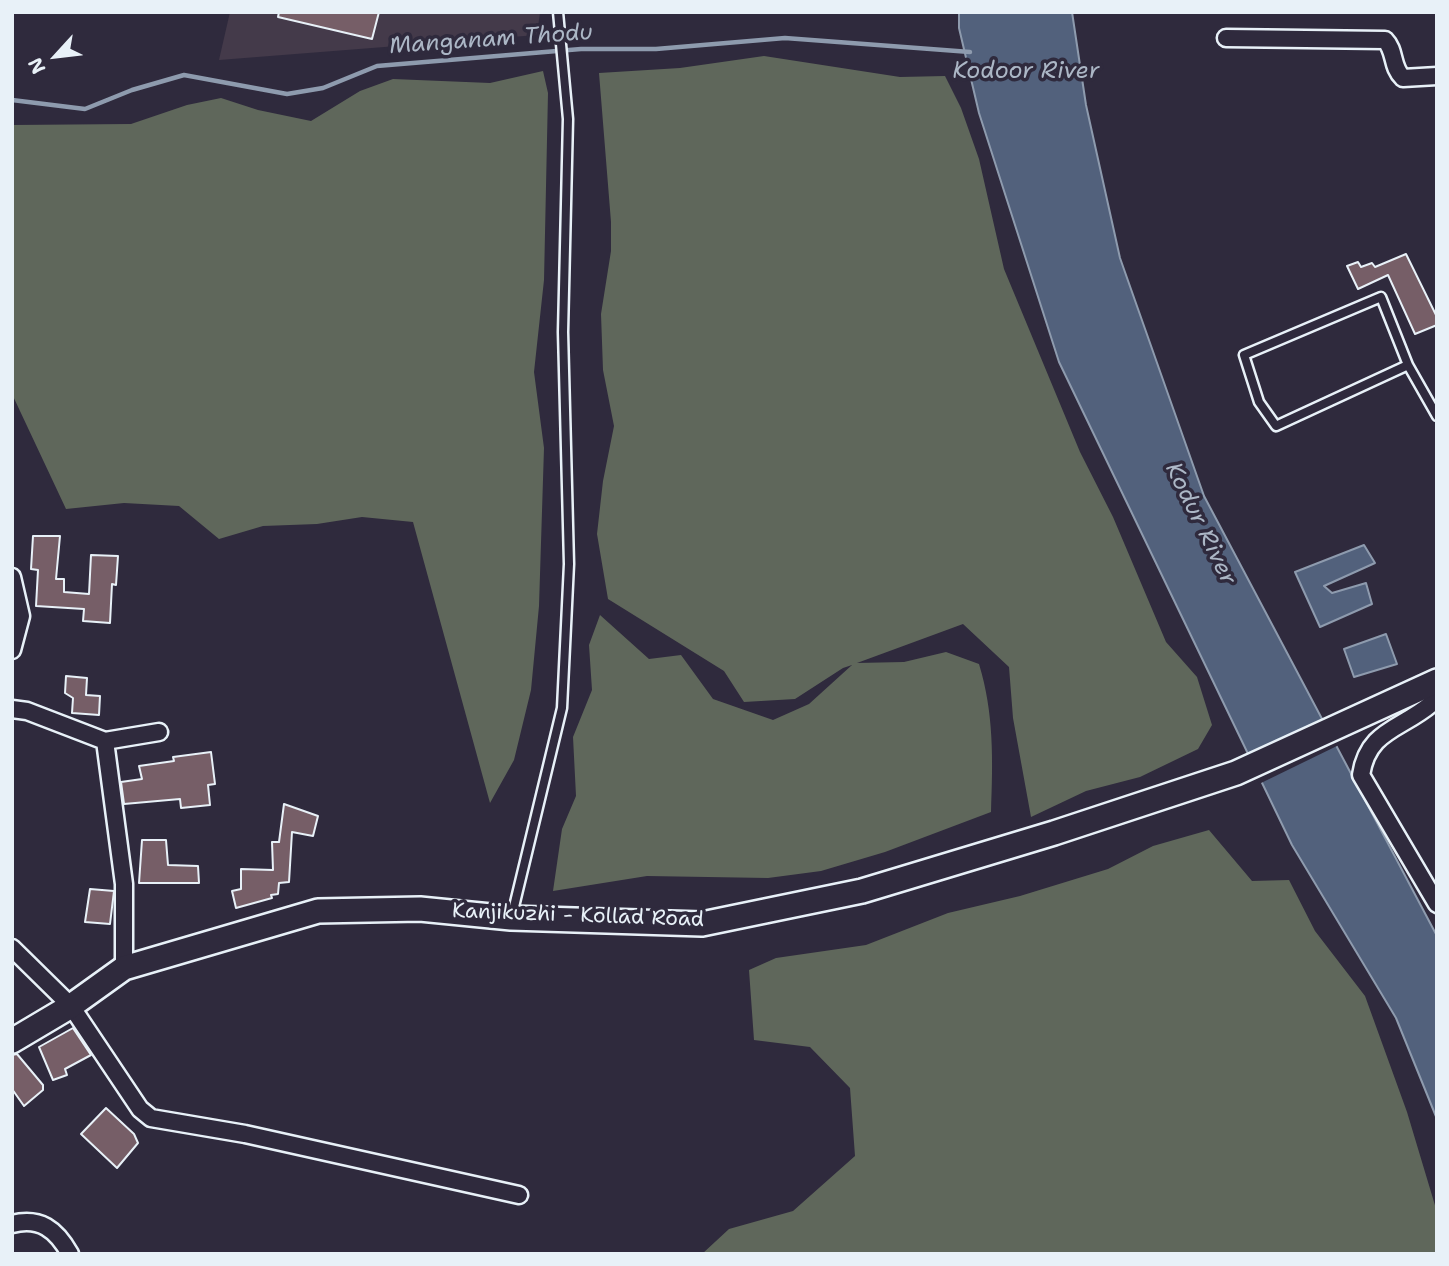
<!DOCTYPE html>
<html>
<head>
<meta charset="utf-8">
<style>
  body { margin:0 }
  #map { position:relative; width:1449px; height:1266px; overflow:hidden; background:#2f2a3d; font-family:"Shantell Sans",sans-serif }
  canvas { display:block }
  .frame { position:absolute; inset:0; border:14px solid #e8f1f8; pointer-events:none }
  .north { position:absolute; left:21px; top:21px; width:70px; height:70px; -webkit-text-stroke:5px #2f2a3d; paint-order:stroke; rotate:243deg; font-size:19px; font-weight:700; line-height:28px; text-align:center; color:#e8f1f8 }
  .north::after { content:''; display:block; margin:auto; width:24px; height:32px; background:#e8f1f8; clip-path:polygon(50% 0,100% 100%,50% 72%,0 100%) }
</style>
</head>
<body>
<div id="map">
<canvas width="1449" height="1266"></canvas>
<div class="frame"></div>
<div class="north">N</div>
</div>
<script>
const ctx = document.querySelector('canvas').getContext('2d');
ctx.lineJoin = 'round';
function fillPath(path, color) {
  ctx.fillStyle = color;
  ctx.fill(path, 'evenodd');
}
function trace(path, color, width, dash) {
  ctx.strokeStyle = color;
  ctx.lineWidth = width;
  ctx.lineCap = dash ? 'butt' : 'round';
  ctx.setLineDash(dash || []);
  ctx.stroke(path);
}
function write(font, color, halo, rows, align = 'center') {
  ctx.font = font + ' "Shantell Sans",sans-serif';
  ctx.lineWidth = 7;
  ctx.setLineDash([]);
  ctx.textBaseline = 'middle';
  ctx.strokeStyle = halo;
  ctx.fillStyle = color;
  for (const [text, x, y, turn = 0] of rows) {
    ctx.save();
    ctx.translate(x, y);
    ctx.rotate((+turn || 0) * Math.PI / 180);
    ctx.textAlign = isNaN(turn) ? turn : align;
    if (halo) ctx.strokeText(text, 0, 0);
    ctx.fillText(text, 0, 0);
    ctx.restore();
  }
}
fillPath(new Path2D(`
  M230,12H540L537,35L219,60Z`), '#443a4a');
fillPath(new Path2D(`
  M764,56L900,77L945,76L961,108L979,159L1004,269L1080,452L1113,517L1166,642L1197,677L1212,725L1198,749L1140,777L1086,791L1031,817L1013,718L1009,667L963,624L857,663L904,662L946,652L979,664C994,713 993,760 991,812L885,852L821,871L768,878L647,876L553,891L562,829L576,796L573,737L592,690L589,645L600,615L649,659L681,655L713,699L773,720L809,704L852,665L843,668L795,699L744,702L724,671L608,599L597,534L603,481L614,426L603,370L601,314L611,251V222L599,73L680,68Z
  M543,71L548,93L544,280L534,372L544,448L539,606L531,690L514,760L490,803L413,522L362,517L317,524L263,526L219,539L179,506L124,503L66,509L12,394V125L131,124L187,105L221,98L258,110L311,121L360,91L393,79L490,83Z
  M1209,830L1252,881L1289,880L1315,931L1365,996L1407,1112L1437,1212V1254H702L729,1229L793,1211L855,1156L850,1088L810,1047L754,1040L749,970L776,958L866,945L948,913L1020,896L1108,869L1153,846Z`), '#5f675b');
const water = new Path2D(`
  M959,12H1072L1086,105L1120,258L1204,496L1437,936V1119L1396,1018L1292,845L1059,362L979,113L959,28Z
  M1364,545L1375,563L1324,586L1332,593L1366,583L1372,604L1320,627L1295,572Z
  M1386,634L1397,664L1354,677L1344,649Z`);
fillPath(water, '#52617c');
trace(water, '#8e9bae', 2);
fillPath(new Path2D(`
  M1328,724L1339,745L1259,784L1248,762Z`), '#2f2a3d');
trace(new Path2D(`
  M12,100L85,109L132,90L184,75L287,94L323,88L377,66L581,49H656L785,38L970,52`), '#8e9bae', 4.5);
const building = new Path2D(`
  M279,12H379L372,39L278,17Z
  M1406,254L1437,317V325L1415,334L1388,275L1358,289L1347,266L1358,262L1361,267L1372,263L1375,267Z
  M33,536H60L56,579H64V592L89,594L91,555L118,556L116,585L112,584L110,623L83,621L84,609L36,606L38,570L31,569Z
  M66,676L87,678L86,695L100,696L99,715L72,713L73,698L65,693Z
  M211,752L215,784L208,785L210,805L181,808L180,799L124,804L121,782L142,779L139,766L174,761L173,757Z
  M284,804L318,816L313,836L292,832L289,882L279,883L278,894L271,895L272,898L236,908L232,891L241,889V869L273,870L272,842H279Z
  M142,840H166L168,865L198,866L199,883H139Z
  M90,889L114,891L110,924L85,922Z
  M73,1028L91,1055L65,1069L67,1075L53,1080L39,1047Z
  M17,1054L43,1085V1090L24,1106L12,1089V1055Z
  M106,1108L134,1134L138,1143L117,1168L81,1134Z`);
fillPath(building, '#765e67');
trace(building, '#e8f1f8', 2);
const lane = new Path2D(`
  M1408,365L1276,426L1259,402L1244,355L1381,297L1408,365L1437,416
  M512,915L562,708L569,564L563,332L568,119L558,12`);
const street = new Path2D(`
  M1226,38L1385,40C1396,51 1391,67 1403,78L1437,76
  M12,577L21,616L12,650
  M1428,686L1433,692L1431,704C1400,730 1368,730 1361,775L1437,904
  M12,709L27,711L105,741L124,884V968
  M105,741L159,732
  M12,948L71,1006L140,1109L151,1118L245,1134L519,1195
  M12,1224C40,1217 56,1229 70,1254`);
const secondary = new Path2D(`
  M12,1041L71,1006L124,968L318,911L420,909L511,918L702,924L862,891L1054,833L1236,773L1437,681`);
trace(lane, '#e8f1f8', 13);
trace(street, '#e8f1f8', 21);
trace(secondary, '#e8f1f8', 28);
trace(lane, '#2f2a3d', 8);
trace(street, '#2f2a3d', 16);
trace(secondary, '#2f2a3d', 23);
write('21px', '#e8f1f8', '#2f2a3d', [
  ["Kanjikuzhi - Kollad Road",578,916,2]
]);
write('italic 23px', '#acb7c6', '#2f2a3d', [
  ["Manganam Thodu",491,40,-4],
  ["Kodoor River",1026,72],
  ["Kodur River",1200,524,64]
]);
</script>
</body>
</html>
